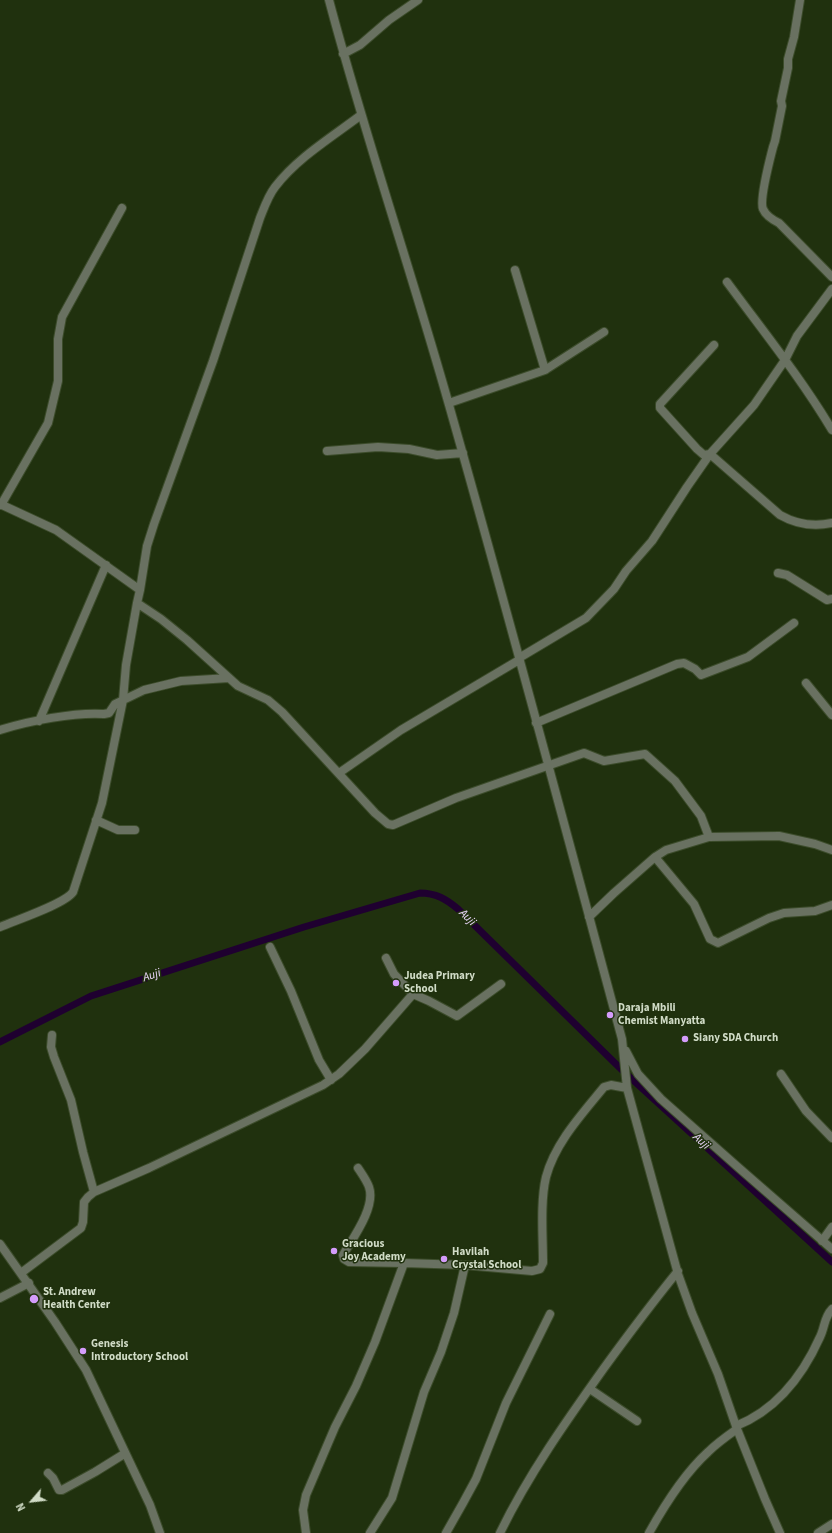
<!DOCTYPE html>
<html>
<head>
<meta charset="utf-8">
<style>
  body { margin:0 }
  #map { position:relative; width:832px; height:1533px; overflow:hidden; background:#20310e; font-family:"Source Sans 3",sans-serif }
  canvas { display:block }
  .north { position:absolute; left:12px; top:1481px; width:40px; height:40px; -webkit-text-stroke:3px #20310e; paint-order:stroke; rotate:242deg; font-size:11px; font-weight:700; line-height:16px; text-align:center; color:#d0dbc6 }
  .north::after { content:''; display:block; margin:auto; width:14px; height:18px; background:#d0dbc6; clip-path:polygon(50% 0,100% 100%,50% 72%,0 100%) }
</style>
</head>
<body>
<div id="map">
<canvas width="832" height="1533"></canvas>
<div class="north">N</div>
</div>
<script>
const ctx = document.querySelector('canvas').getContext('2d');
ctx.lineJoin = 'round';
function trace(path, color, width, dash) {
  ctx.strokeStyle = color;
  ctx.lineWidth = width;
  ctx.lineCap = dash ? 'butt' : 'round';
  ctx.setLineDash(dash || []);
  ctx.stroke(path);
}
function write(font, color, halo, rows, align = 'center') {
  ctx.font = font + ' "Source Sans 3",sans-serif';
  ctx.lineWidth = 3;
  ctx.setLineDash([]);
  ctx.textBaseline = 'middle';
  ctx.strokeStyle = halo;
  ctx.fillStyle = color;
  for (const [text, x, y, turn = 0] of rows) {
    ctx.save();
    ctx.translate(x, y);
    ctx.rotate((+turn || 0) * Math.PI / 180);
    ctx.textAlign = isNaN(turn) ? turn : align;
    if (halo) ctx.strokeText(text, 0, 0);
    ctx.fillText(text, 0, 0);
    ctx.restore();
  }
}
trace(new Path2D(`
  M0,1042L91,996L304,927L420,893C436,893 446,899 458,909L622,1070L832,1262`), '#1f0030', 7);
const minor = new Path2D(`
  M329,0C365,136 411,270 449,405C509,616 565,827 622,1039L627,1088L678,1274L692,1313L718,1374L737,1429L765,1499L780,1533
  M800,0L794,37L788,59V68L781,101L782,106L775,141L773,147C770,159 759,200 763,209C766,216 773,220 779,223L832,277
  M343,54L360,45L389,20L418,0
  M515,270L545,370
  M727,282C763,331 801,378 832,430
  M714,345L660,404V408L697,449L704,455L710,454L780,515C796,524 814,527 832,523
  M449,403L545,370L604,332
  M327,451L378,447L409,449L437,455L463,453
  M0,504L56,530L140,590L137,603L161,619L187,640L238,686L268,700L282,712L375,813L388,824L393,825L456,798L584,753L604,761L645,754L675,781L701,816L709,837
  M1,505L48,423L58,381V339L62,317L122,208
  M778,573L787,575L827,600L832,599
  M140,590L147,546L154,524L213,361L260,218C264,208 268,196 275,187C297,158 332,137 361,115
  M519,658L586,618L614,589L626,571L652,541L687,487L710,454L754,405L785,360L797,336L832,289
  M806,683L832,715
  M39,721L106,565
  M536,723L677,664L684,663L695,669L701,675L748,657L794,623
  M0,730C28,721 75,712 104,714L109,713L115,704L144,690L181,681L229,678
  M339,773L401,730L519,660
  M96,820L118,830H135
  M655,857L694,904L710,939L718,943L769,918L784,913L815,911L832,905
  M589,917L614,893L655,857L666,850L709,837L779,836L815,844L832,850
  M0,927C16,920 65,904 73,892L102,803L123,700L126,665L137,603
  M270,947L291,991L319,1060L331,1080
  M413,994L429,1001L457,1016L501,984
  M52,1035L51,1047L54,1057L71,1100L83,1152L94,1192
  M626,1051L638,1074L661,1099L739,1168L832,1249
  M781,1074L806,1111L832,1138
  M358,1168C362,1174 367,1181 369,1187C376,1207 353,1238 343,1255L344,1259L349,1262L404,1263
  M822,1241L832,1227
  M0,1244L55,1322L86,1370L150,1505L160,1533
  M21,1273L81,1228L83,1222L84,1202L88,1197L94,1192L149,1168L323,1085L339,1074L365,1049L413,994L394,974L386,958
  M0,1298L29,1283
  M590,1389L637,1421
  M736,1426C776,1410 803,1375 820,1337C825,1327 824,1317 832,1309
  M48,1473L53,1478L59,1490H62L95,1472L124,1454
  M306,1533L303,1510L306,1495L335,1427L356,1386L375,1342L404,1263L465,1265L532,1271L540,1269L543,1263C543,1237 540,1202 546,1177C555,1143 582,1114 604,1087L611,1085L627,1088
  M370,1533L392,1498L424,1392L441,1352L454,1313L465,1265
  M446,1533L463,1503L476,1479L506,1403L550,1314
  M500,1533C528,1475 567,1420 604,1368C628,1335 652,1303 678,1271
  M649,1533C664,1506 686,1472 708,1452C717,1443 727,1436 737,1429
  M818,1533L832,1524`);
trace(minor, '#3c4c2b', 10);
trace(minor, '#697161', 8);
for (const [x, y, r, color] of [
  [396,983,4,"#d49cfb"],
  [610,1015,4,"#d49cfb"],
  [685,1039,4,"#d49cfb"],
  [334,1251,4,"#d49cfb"],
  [444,1259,4,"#d49cfb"],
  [34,1299,5,"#d49cfb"],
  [83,1351,4,"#d49cfb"]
]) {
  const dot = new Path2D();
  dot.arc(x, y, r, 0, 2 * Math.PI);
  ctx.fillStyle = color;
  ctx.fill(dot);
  trace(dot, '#20310e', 1.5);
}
write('bold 11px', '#d0dbc6', '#20310e', [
  ["Judea Primary",404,977],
  ["School",404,990],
  ["Daraja Mbili",618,1009],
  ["Chemist Manyatta",618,1022],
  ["Siany SDA Church",693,1039],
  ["Gracious",342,1245],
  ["Joy Academy",342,1258],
  ["Havilah",452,1253],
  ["Crystal School",452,1266],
  ["St. Andrew",43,1293],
  ["Health Center",43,1306],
  ["Genesis",91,1345],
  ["Introductory School",91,1358]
], 'left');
write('italic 12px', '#e8d4f7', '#20310e', [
  ["Auji",467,918,44],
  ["Auji",152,976,-18],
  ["Auji",701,1142,42]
]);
</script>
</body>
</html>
